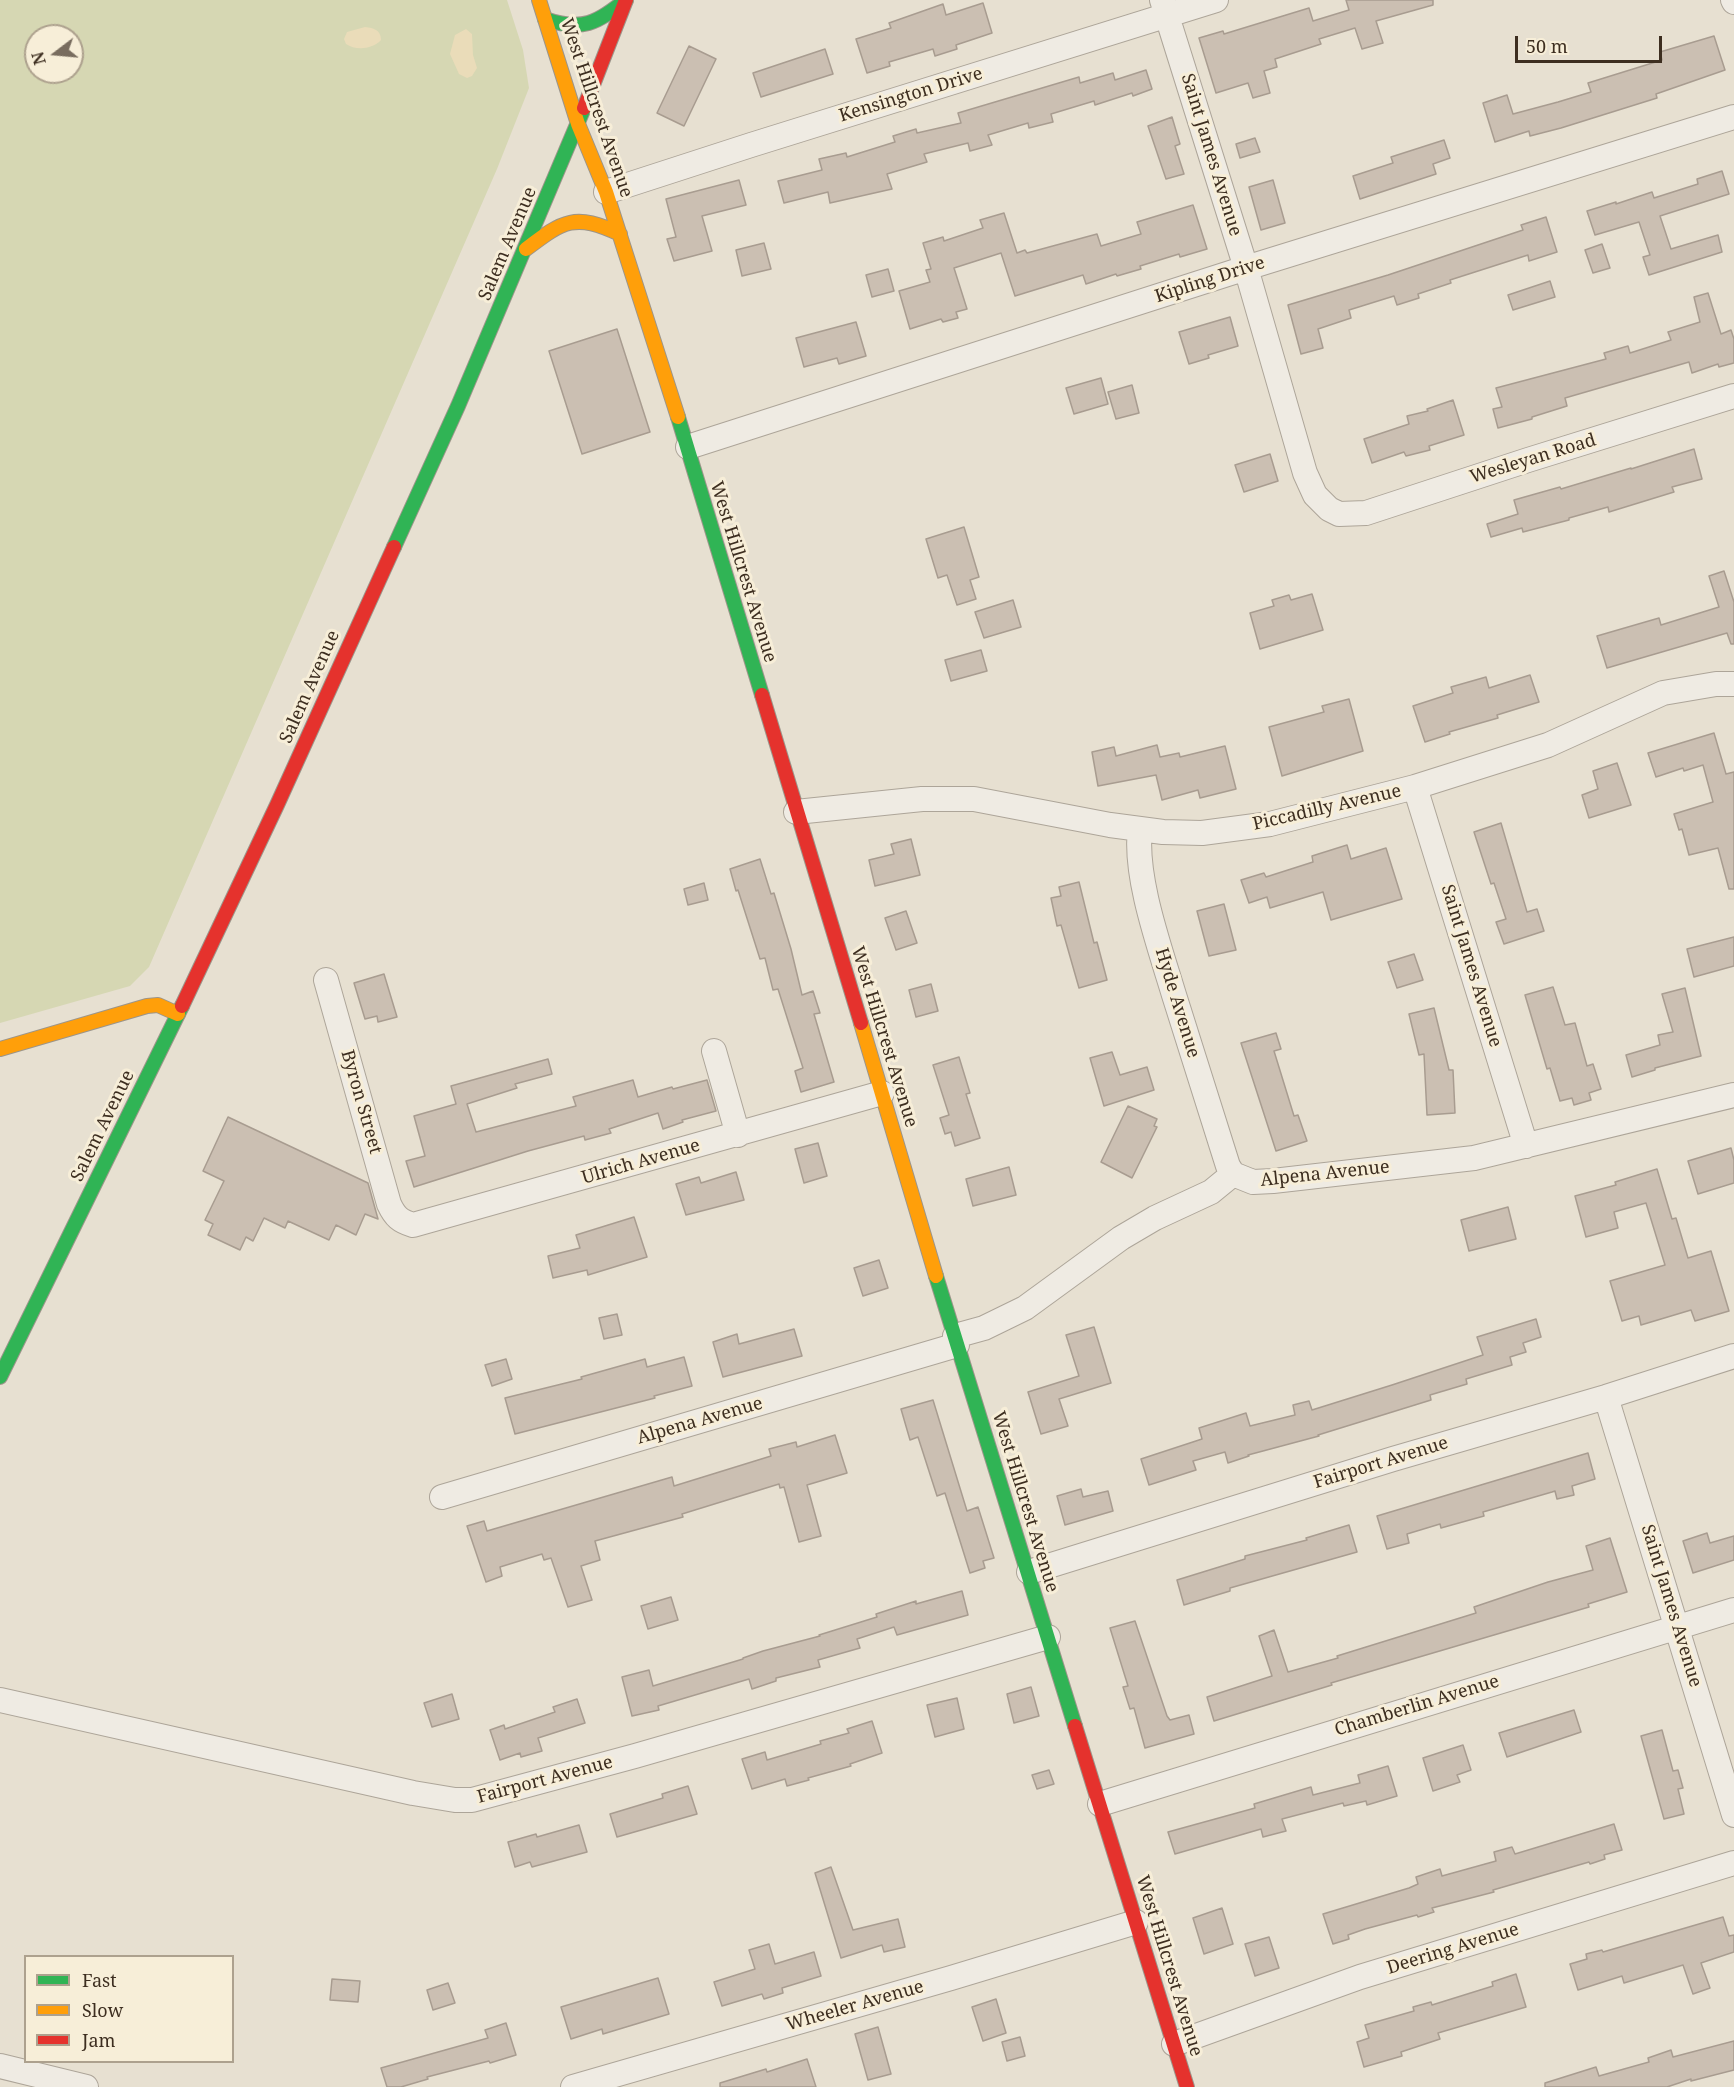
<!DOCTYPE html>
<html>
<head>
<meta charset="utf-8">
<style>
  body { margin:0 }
  #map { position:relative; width:1734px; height:2087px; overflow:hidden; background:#e7e0d1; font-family:"Noto Serif",serif }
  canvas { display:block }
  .legend { position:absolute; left:24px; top:1955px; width:210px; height:108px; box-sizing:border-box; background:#f7eed8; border:2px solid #ada18e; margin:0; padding:8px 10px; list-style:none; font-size:18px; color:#3d2e20 }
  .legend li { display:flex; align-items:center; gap:12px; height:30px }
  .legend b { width:30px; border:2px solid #ada18e }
  .north { position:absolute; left:24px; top:24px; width:60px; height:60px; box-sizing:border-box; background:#f7eed8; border:2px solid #ada18e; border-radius:50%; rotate:254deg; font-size:16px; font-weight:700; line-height:24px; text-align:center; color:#3d2e20 }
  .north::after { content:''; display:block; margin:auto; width:21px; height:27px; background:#786c5e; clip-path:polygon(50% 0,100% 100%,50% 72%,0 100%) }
  .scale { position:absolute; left:1515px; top:36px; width:147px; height:27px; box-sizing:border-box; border:3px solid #3d2e20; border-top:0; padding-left:8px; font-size:18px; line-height:21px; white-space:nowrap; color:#3d2e20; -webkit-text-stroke:4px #f7eed8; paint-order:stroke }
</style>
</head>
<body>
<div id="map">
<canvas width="1734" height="2087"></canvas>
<ul class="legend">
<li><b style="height:8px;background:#30b455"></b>Fast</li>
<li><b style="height:8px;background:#ff9f0a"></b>Slow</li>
<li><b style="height:8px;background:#e5322d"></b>Jam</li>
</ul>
<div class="north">N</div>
<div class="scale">50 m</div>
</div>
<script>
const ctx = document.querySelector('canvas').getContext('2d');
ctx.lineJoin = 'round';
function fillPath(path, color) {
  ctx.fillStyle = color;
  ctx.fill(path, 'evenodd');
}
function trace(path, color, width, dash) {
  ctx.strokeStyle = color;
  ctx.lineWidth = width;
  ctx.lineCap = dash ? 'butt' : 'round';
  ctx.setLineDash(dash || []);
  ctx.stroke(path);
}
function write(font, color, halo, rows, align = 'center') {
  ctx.font = font + ' "Noto Serif",serif';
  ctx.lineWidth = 6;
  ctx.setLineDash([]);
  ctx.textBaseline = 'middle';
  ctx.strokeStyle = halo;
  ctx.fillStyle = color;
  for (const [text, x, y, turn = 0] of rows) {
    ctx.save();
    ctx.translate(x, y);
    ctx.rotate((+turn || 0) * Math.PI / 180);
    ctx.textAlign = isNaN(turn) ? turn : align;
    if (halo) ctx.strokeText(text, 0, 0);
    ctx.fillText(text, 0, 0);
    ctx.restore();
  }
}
fillPath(new Path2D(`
  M0,0H507L523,50L529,88L497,169L149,967L130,986L0,1023ZM36,36H72V72H36Z`), '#d6d7b3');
fillPath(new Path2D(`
  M365,27C374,28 381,30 381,40C373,49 356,51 346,44L344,39L347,32Z
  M466,29L472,34L473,55L477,68L472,76L467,78L459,74L450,54L455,35Z`), '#eadcb9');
const building = new Path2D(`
  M1346,0H1433V5L1376,21L1383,43L1362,49L1355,28L1319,39L1321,44L1275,59L1277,67L1264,71L1270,93L1253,98L1248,83L1216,93L1199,38L1223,31L1224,34L1309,8L1313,21L1349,10Z
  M983,3L992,33L956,45L957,49L935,56L933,49L889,62L890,66L867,73L856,39L891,28L889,23L943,4L946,15Z
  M1714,36L1725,70L1656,94L1657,98L1561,128L1530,136L1529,131L1495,142L1483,103L1507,95L1513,114L1558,102L1591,92L1588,83L1662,60L1660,52Z
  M689,46L716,59L684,126L657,113Z
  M825,49L833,74L761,97L753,73Z
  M1146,70L1152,89L1133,96L1132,93L1095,105L1094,101L1051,114L1053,122L1029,128L1028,123L988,135L992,145L970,151L968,143L924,154L927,162L887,174L892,189L830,203L828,192L784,203L778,181L822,170L819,159L846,153L847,157L895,142L893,136L916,129L917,133L961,123L958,113L1079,77L1080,83L1113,73L1115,80Z
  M1172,117L1180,144L1175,146L1184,174L1166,179L1148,126Z
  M1255,138L1260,152L1240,158L1236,144Z
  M1444,140L1450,158L1433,164L1436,174L1360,199L1353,176L1393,163L1391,157Z
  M1722,171L1729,194L1660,216L1671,249L1718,235L1722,252L1649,275L1643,257L1650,255L1639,222L1595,235L1587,211L1616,202V204L1652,192L1654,198L1698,184L1697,179Z
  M739,180L746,205L702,216L712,251L674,261L667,239L676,237L666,199Z
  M1273,180L1285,223L1261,230L1249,187Z
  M1193,205L1207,249L1180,257L1179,254L1140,266L1141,269L1117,276L1116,274L1086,284L1083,275L1015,296L1001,253L954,268L967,309L956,312L958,318L943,322L941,319L910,329L899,291L930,282L926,270L931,269L923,243L943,237L944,241L983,228L980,220L1004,213L1017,253L1025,250L1027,253L1097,234L1101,246L1141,234L1137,222Z
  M1546,217L1557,252L1529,261L1528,255L1450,280L1451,283L1418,294L1419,298L1397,305L1394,296L1349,310L1351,318L1318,329L1323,348L1301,354L1288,305L1388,275L1523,230L1521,225Z
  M764,243L771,269L742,276L736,250Z
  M1602,244L1610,268L1593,273L1585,250Z
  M888,269L894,291L872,297L866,275Z
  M1550,281L1555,297L1513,310L1508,295Z
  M1708,293L1721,334L1731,330L1734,339V363L1719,367L1718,364L1692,373L1689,362L1565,398L1567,406L1532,417V419L1498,428L1493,409L1502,407L1496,388L1606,359L1604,353L1628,346L1630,353L1671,340L1668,332L1700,322L1694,297Z
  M1230,317L1238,346L1208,355L1209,358L1189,364L1179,332Z
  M856,322L866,356L839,364L837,358L804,367L796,338Z
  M617,329L650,432L582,454L549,351Z
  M1101,378L1108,404L1074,414L1066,388Z
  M1132,385L1139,413L1116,419L1108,392Z
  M1453,400L1464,435L1429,446L1430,450L1406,456L1404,452L1372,463L1364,439L1409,424L1407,416L1428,411L1427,409Z
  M1694,449L1702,479L1672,487L1674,492L1609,512L1608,507L1569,518V520L1523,532L1522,528L1491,537L1487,524L1518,514L1514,500L1560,487L1561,489L1631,468V469Z
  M1270,454L1278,481L1244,492L1235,465Z
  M964,527L979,577L970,580L976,599L957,605L947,575L938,578L926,539Z
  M1724,571L1734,602V644H1731L1727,633L1607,668L1597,636L1659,618L1661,625L1719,607L1709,576Z
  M1312,594L1323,630L1260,649L1250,613L1274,606L1272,600L1289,595L1291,600Z
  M1013,600L1021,627L984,638L975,612Z
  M981,650L987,671L951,681L945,660Z
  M1530,675L1539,702L1497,715L1498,718L1449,732L1450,734L1425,742L1413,706L1453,693L1451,687L1486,677L1489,688Z
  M1349,699L1363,751L1282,776L1269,727L1324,712L1322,706Z
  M1714,733L1726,774L1734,772V889H1729L1718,848L1689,855L1682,829L1679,830L1674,814L1713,802L1703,765L1684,771L1683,768L1656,777L1648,753Z
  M1157,745L1160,757L1179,753L1180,757L1225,746L1236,789L1200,798L1198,790L1162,800L1156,775L1098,786L1092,752L1114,747L1116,756Z
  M1617,763L1631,805L1589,818L1582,795L1598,789L1593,771Z
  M1501,823L1527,912L1537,909L1544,931L1504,944L1496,922L1506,919L1494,883L1491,884L1474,832Z
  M911,839L920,875L875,886L869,860L894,854L891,844Z
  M1347,845L1351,859L1386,848L1402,899L1331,920L1323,892L1270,908L1267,897L1249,903L1241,880L1264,873L1266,877L1313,862L1312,856Z
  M760,859L771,894L774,893L791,949L802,995L813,991L820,1013L814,1014L834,1082L801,1092L795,1071L803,1068L778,989L773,990L765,958L760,959L738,890L736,891L730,869Z
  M1079,882L1094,943L1097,942L1107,980L1079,988L1061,925L1057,926L1051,898L1061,896L1059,887Z
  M704,883L708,900L688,905L684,889Z
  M1224,904L1236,950L1209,956L1197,911Z
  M906,911L917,943L896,950L885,918Z
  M1734,937V966L1694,977L1687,949Z
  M1414,954L1423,980L1397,988L1388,962Z
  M384,974L397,1017L378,1022L377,1016L365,1019L354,983Z
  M931,984L938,1011L916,1017L909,990Z
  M1553,987L1565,1025L1575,1023L1587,1066L1593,1064L1601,1089L1589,1093L1591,1100L1574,1105L1572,1098L1560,1101L1550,1068L1547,1069L1525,995Z
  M1685,988L1701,1056L1655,1068V1070L1632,1077L1626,1055L1660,1045L1658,1035L1673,1032L1662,994Z
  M1434,1008L1449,1070H1453L1455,1113L1427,1115L1424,1054L1419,1055L1409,1014Z
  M1276,1033L1281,1049L1274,1051L1294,1116L1298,1115L1307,1141L1276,1151L1241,1043Z
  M1112,1052L1120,1075L1147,1067L1154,1090L1104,1106L1090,1058Z
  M959,1057L970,1093L966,1094L980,1138L955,1146L951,1132L945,1134L940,1118L949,1115L933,1065Z
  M548,1059L552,1074L515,1084L517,1088L467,1104L476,1132L576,1106L573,1097L633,1080L638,1097L672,1087L673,1089L707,1080L716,1111L682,1120L683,1122L663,1129L658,1113L609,1129L611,1133L585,1140L584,1136L528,1151L414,1187L406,1161L425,1156L414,1116L456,1104L451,1086Z
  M1128,1106L1157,1119L1154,1126L1157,1127L1132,1178L1101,1162Z
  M228,1117L368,1183L378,1219L365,1214L356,1235L336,1225L329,1240L288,1221L285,1228L264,1218L253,1241L246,1237L240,1250L208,1235L213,1224L205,1220L224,1181L203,1171Z
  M818,1143L827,1176L804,1183L795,1149Z
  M1731,1148L1734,1160V1183L1698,1194L1688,1161Z
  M1009,1167L1016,1195L973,1206L966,1179Z
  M1657,1169L1672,1219L1676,1218L1688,1258L1711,1251L1729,1311L1695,1321L1691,1310L1641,1325L1639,1316L1622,1321L1610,1281L1665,1265L1646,1203L1614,1212L1618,1228L1586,1237L1575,1196L1616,1185L1615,1182Z
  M736,1172L744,1200L686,1215L676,1184L699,1177L701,1183Z
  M1508,1207L1516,1239L1469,1251L1461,1220Z
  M634,1217L647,1257L588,1275L587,1270L553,1278L548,1256L580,1248L576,1235Z
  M879,1260L888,1288L863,1296L854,1268Z
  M617,1314L622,1335L604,1339L599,1318Z
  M1536,1319L1541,1337L1523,1343L1526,1352L1510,1357L1512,1365L1466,1379L1467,1384L1430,1395L1431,1400L1318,1435L1319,1436L1248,1455L1249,1456L1228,1463L1225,1452L1193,1461L1196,1470L1149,1485L1141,1459L1202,1439L1199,1428L1246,1413L1250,1426L1295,1415L1293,1405L1309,1401L1312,1410L1392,1385L1483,1355L1477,1337Z
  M1094,1327L1111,1383L1059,1399L1068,1426L1041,1434L1028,1392L1079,1376L1066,1335Z
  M794,1329L802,1356L723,1377L713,1342L737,1334L739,1344Z
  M684,1357L692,1386L654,1396L655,1398L515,1434L505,1398L582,1379L581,1377L645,1359L647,1367Z
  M506,1359L512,1379L492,1386L485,1365Z
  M933,1400L967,1511L978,1507L994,1558L983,1561L985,1568L970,1573L945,1493L937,1496L918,1437L910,1440L901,1409Z
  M835,1435L847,1473L807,1485L821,1536L799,1542L784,1487L780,1488L779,1484L682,1514L683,1517L595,1541L600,1560L581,1566L592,1600L568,1607L551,1558L544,1560L542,1554L500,1567L502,1576L486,1582L467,1526L484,1521L487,1531L672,1477L674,1486L771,1456L769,1449L796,1442L797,1447Z
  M1588,1453L1595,1479L1572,1486L1574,1495L1557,1499L1555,1491L1552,1492L1483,1512L1484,1516L1441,1528L1440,1524L1407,1534L1409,1543L1387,1549L1377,1516Z
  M1081,1489L1083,1497L1108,1491L1113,1511L1065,1525L1057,1496Z
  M1349,1525L1357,1552L1230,1588V1591L1184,1605L1177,1580L1245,1559V1556L1307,1540L1306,1538Z
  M1707,1533L1710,1543L1734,1536V1560L1693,1573L1683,1541Z
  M1610,1538L1627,1592L1588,1604L1589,1607L1331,1683L1332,1685L1214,1721L1207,1697L1272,1676L1259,1636L1274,1630L1288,1672L1338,1658L1337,1656L1476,1613L1474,1607L1548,1582L1593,1570L1586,1546Z
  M962,1591L968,1615L897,1635L894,1627L857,1639L860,1648L818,1660L820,1667L776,1678V1681L752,1689L749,1679L658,1706L659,1710L632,1716L622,1677L649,1670L653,1686L743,1659V1658L763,1651L820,1636L819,1635L877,1617L876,1614L916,1601V1604Z
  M671,1597L678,1620L648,1629L641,1606Z
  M1135,1621L1167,1716L1170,1720L1189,1715L1194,1734L1145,1748L1134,1708L1130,1709L1123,1687L1128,1686L1110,1628Z
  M1031,1687L1039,1716L1014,1723L1007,1694Z
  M452,1694L459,1719L432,1727L424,1703Z
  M957,1698L964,1729L935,1737L927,1705Z
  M577,1699L585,1723L538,1738L542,1751L521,1757L520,1753L500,1760L490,1730L504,1725L505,1729L555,1712L553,1707Z
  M1574,1710L1581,1732L1507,1757L1499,1733Z
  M872,1721L882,1753L850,1764L851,1766L808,1778L809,1780L787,1786L785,1779L752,1789L742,1759L765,1752L767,1760L821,1744L820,1741L849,1733L847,1729Z
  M1662,1730L1673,1771L1678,1770L1683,1788L1678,1789L1684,1814L1664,1819L1641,1736Z
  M1463,1745L1471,1770L1457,1775L1460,1782L1433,1791L1423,1758Z
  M1388,1766L1397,1796L1367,1805L1366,1801L1344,1806L1343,1803L1282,1819L1286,1831L1263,1837L1261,1829L1175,1854L1168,1832L1255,1808L1254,1804L1311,1787L1313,1795L1360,1783L1358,1775Z
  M1049,1770L1054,1784L1037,1789L1032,1775Z
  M688,1786L697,1814L617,1837L610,1814L663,1798L662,1794Z
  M1614,1824L1622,1850L1604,1855L1605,1859L1590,1864L1589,1862L1493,1890L1494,1892L1432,1908L1434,1912L1418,1917L1417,1915L1365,1929L1348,1935L1349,1939L1333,1944L1323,1914L1409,1888L1418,1884L1416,1877L1440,1869L1442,1876L1496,1861L1494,1852L1512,1847L1515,1854Z
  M579,1825L587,1852L532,1867L530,1862L515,1867L508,1842L536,1834L537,1837Z
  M831,1867L853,1930L898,1919L905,1947L884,1952L882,1945L841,1958L815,1873Z
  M1222,1908L1233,1944L1204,1954L1193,1918Z
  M1723,1917L1729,1936L1734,1935V1952L1701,1963L1710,1988L1693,1994L1683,1965L1624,1983L1622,1976L1578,1990L1570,1964L1587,1959L1586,1954L1602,1950L1603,1952Z
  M1269,1937L1279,1968L1255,1976L1245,1944Z
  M769,1944L775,1964L814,1952L821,1976L782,1988L783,1993L764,1999L762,1994L722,2006L714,1982L755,1969L749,1950Z
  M1516,1974L1526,2007L1438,2033L1440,2039L1401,2052L1402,2056L1364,2067L1357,2042L1369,2038L1365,2025L1414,2011L1413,2007L1431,2002L1432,2005L1493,1986L1492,1982Z
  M658,1978L669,2014L603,2034L602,2029L571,2039L561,2007Z
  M332,1979L360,1981L358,2002L330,2000Z
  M448,1983L455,2003L433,2010L427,1990Z
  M996,1999L1006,2033L983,2041L972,2007Z
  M506,2023L516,2055L490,2063L489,2061L427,2077L428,2079L401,2087H387L381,2068L488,2038L485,2030Z
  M878,2027L891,2074L868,2080L855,2034Z
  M1020,2037L1025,2056L1007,2061L1002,2042Z
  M1734,2041V2070L1691,2081V2079L1667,2087H1545V2083L1596,2067L1599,2076L1649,2062L1648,2058L1671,2050L1673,2057Z
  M807,2059L816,2087H720V2083L766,2069L767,2072Z`);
fillPath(building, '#cbbfb2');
trace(building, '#a89c90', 1.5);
const street = new Path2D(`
  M1162,0L1246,268L1305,473L1315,495L1329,509L1339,514L1366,513L1528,460L1734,396
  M1733,0L1734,2
  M606,192L751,145L1216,0
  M688,447L1246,268L1734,117
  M1415,787L1526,1146
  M796,812L922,799H974L1110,825L1163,832L1202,833L1270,824L1415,787L1548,745L1663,693L1716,684H1734
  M1140,829C1134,877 1160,948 1174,995C1192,1052 1210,1109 1228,1166L1233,1174
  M326,980L389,1204C395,1217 400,1221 413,1225L882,1093
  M714,1051L738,1135
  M1233,1174L1253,1182L1273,1181L1474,1158L1734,1095
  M955,1336L984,1328L1025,1308L1121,1238L1155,1218L1211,1192L1233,1174
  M1606,1397L1734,1815
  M442,1497L957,1345
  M1029,1572L1393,1459L1606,1397L1734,1356
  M0,1700L413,1793L455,1800H472L635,1756L1048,1637
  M1100,1804L1734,1610
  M1174,2044L1360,1977L1734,1863
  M0,2066L86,2087
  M573,2087L951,1978L1136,1922`);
const fast = new Path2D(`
  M545,19C583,32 596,23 626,0
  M678,417L762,695
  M394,547L458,406L584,108
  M936,1276L1075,1726
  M0,1377L182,1006`);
const slow = new Path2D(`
  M539,0L578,124L606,192L678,417
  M526,249C564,220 575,213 620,234
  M861,1023L936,1276
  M0,1049L147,1006L158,1005L178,1014`);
const jam = new Path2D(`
  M584,108L626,0
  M762,695L861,1023
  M182,1006L277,805L394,547
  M1075,1726L1187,2087`);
trace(street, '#ada599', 26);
trace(fast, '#9c958a', 16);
trace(slow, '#9c958a', 16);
trace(jam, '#9c958a', 16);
trace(street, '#efebe3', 24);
trace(fast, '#30b455', 14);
trace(slow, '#ff9f0a', 14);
trace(jam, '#e5322d', 14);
write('18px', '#3d2e20', '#f7eed8', [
  ["Kensington Drive",911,95,-17],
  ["West Hillcrest Avenue",596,108,71],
  ["Saint James Avenue",1211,155,73],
  ["Salem Avenue",508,244,-67],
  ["Kipling Drive",1210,280,-18],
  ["Wesleyan Road",1533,459,-17],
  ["West Hillcrest Avenue",743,572,73],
  ["Salem Avenue",310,687,-66],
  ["Piccadilly Avenue",1327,808,-13],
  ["Saint James Avenue",1471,966,73],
  ["Hyde Avenue",1177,1003,73],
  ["West Hillcrest Avenue",884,1037,73],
  ["Byron Street",361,1102,74],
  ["Salem Avenue",103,1126,-64],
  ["Ulrich Avenue",641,1162,-16],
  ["Alpena Avenue",1325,1174,-6],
  ["Alpena Avenue",700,1421,-16],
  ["Fairport Avenue",1381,1463,-17],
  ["West Hillcrest Avenue",1025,1502,73],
  ["Saint James Avenue",1671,1606,73],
  ["Chamberlin Avenue",1417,1706,-17],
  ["Fairport Avenue",545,1780,-15],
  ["Deering Avenue",1453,1949,-17],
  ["West Hillcrest Avenue",1169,1966,73],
  ["Wheeler Avenue",855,2006,-16]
]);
</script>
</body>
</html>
